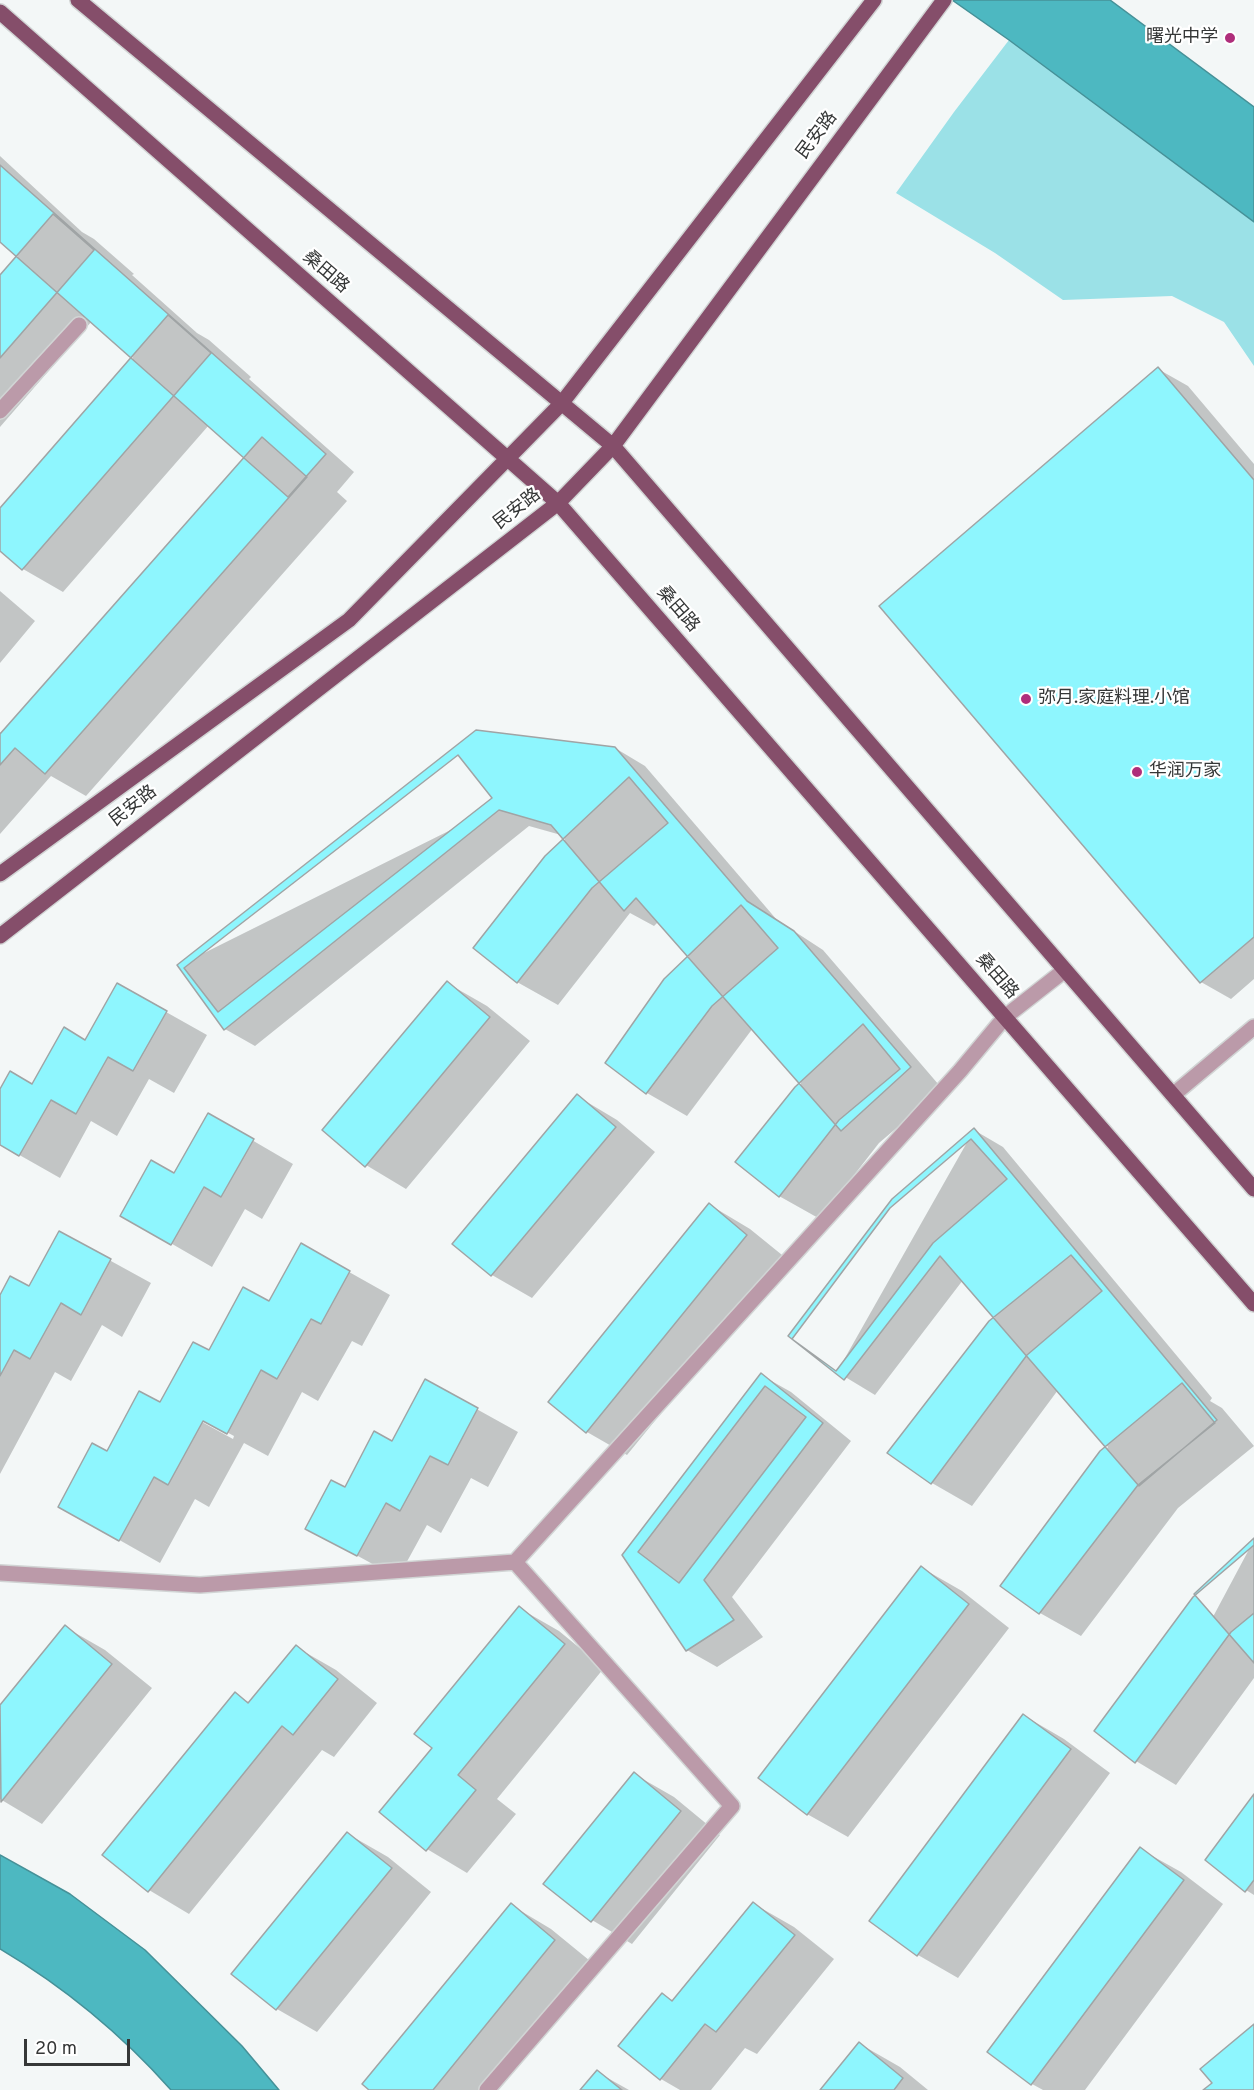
<!DOCTYPE html>
<html>
<head>
<meta charset="utf-8">
<style>
  body { margin:0 }
  #map { position:relative; width:1254px; height:2090px; overflow:hidden; background:#f3f7f7; font-family:Overpass,sans-serif }
  canvas { display:block }
  .scale { position:absolute; left:24px; top:2039px; width:106px; height:27px; box-sizing:border-box; border:3px solid #353737; border-top:0; padding-left:8px; font-size:18px; line-height:21px; white-space:nowrap; color:#353737; -webkit-text-stroke:4px #fff; paint-order:stroke }
</style>
</head>
<body>
<div id="map">
<canvas width="1254" height="2090"></canvas>
<div class="scale">20 m</div>
</div>
<script>
const ctx = document.querySelector('canvas').getContext('2d');
ctx.lineJoin = 'round';
function fillPath(path, color) {
  ctx.fillStyle = color;
  ctx.fill(path, 'evenodd');
}
function trace(path, color, width, dash) {
  ctx.strokeStyle = color;
  ctx.lineWidth = width;
  ctx.lineCap = dash ? 'butt' : 'round';
  ctx.setLineDash(dash || []);
  ctx.stroke(path);
}
function write(font, color, halo, rows, align = 'center') {
  ctx.font = font + ' Overpass,"Noto Sans SC",sans-serif';
  ctx.lineWidth = 4.5;
  ctx.setLineDash([]);
  ctx.textBaseline = 'middle';
  ctx.strokeStyle = halo;
  ctx.fillStyle = color;
  for (const [text, x, y, turn = 0] of rows) {
    ctx.save();
    ctx.translate(x, y);
    ctx.rotate((+turn || 0) * Math.PI / 180);
    ctx.textAlign = isNaN(turn) ? turn : align;
    if (halo) ctx.strokeText(text, 0, 0);
    ctx.fillText(text, 0, 0);
    ctx.restore();
  }
}
fillPath(new Path2D(`
  M1009,40L1254,222V366L1224,322L1172,296L1063,300L995,253L896,193L954,112Z`), '#9be1e7');
const water = new Path2D(`
  M952,0H1110L1254,107V222L1009,40Z
  M0,1855L70,1894L145,1950L242,2046L279,2090H171C122,2035 64,1987 0,1949Z`);
fillPath(water, '#4db8c1');
trace(water, '#469198', 1.5);
fillPath(new Path2D(`
  M0,156L82,232L94,239L134,274L132,275L197,333L209,340L251,377L249,379L354,472L337,492L347,501L86,796L51,776L0,834V732L2,733L245,457L209,425L63,592L23,569L0,549V511L133,358L92,321L0,427V277L18,256L0,240Z
  M1158,369L1188,386L1254,464V979L1231,999L1201,982L882,606Z
  M0,591L35,621L0,663Z
  M615,748L645,766L777,920L823,950L939,1085V1092L879,1143L820,1219L779,1196L801,1083L753,1028L687,1116L647,1093L689,956L659,921L654,926L630,913L558,1005L517,982L565,839L561,835L529,826L255,1046L225,1029L180,965Z
  M447,983L487,1006L530,1041L406,1189L366,1165Z
  M118,985L207,1035L174,1093L149,1079L117,1136L91,1121L60,1178L0,1144V1092L32,1086L86,1042Z
  M577,1096L617,1120L655,1152L532,1298L492,1275Z
  M209,1115L293,1164L262,1219L245,1209L212,1267L122,1215L175,1175Z
  M974,1130L1003,1147L1212,1398L1210,1401L1222,1408L1254,1446L1178,1508L1081,1636L1040,1613L1002,1586L1108,1447L1058,1390L972,1506L932,1483L995,1317L963,1280L875,1395L837,1372Z
  M710,1205L750,1229L787,1259L627,1455L587,1432L550,1402Z
  M60,1233L151,1283L122,1337L102,1325L71,1381L55,1372L0,1474V1298L29,1288Z
  M301,1245L390,1295L362,1346L352,1341L318,1401L302,1392L268,1456L244,1443L209,1507L195,1499L160,1563L100,1529L107,1453L160,1405L209,1352L269,1303ZM202,1419L234,1436L233,1439L202,1422Z
  M761,1375L791,1392L851,1441L732,1597L763,1637L717,1667L687,1650L624,1555Z
  M426,1381L518,1432L488,1487L471,1478L441,1533L427,1525L398,1578L307,1528L393,1443Z
  M1254,1540V1678L1176,1785L1136,1761Z
  M922,1568L962,1591L1009,1628L848,1837L807,1814Z
  M519,1608L559,1631L604,1668L497,1799L516,1814L467,1873L427,1849L434,1748Z
  M65,1627L105,1650L152,1688L42,1824L0,1799V1708Z
  M296,1647L336,1670L377,1703L334,1757L322,1750L189,1914L149,1890L235,1694L250,1703Z
  M1023,1715L1064,1739L1110,1773L958,1978L918,1955L871,1921Z
  M634,1774L674,1797L720,1835L632,1944L592,1920Z
  M1254,1796V1895L1246,1890Z
  M348,1834L388,1857L431,1892L317,2032L277,2009Z
  M1140,1849L1181,1872L1223,1904L1085,2090H1043L1032,2084Z
  M754,1904L794,1927L834,1959L757,2054L745,2048L711,2090H680L661,2079L663,1995L674,2001Z
  M511,1905L551,1929L595,1965L492,2090H372Z
  M860,2044L900,2067L928,2090H822Z
  M597,2072L629,2090H582Z`), '#0003');
const building = new Path2D(`
  M0,165L326,454L288,497L0,242Z
  M53,214L94,250L0,358V275Z
  M168,315L211,353L22,570L0,551V508Z
  M1158,367L1254,480V937L1200,983L879,606Z
  M262,437L307,477L45,774L15,748L0,765V734Z
  M476,730L615,747L747,901L794,931L911,1067L841,1131L636,898L624,911L551,825L499,810L224,1030L177,965Z
  M458,755L492,798L218,1012L184,968Z
  M629,777L668,823L592,888L517,983L473,948L545,856Z
  M741,905L778,948L712,1006L646,1094L605,1063L664,979Z
  M447,981L490,1017L365,1167L322,1130Z
  M117,983L167,1011L133,1071L108,1057L76,1114L51,1100L19,1156L0,1145V1089L10,1071L32,1084L64,1027L85,1040Z
  M863,1024L900,1069L839,1120L779,1197L735,1162L795,1087Z
  M577,1094L616,1127L491,1276L452,1244Z
  M208,1113L254,1139L221,1197L204,1187L171,1245L120,1216L151,1160L174,1173Z
  M974,1128L1217,1420L1139,1486L940,1256L844,1380L788,1336L892,1199Z
  M971,1139L1007,1179L933,1243L836,1371L792,1339L890,1208Z
  M709,1203L747,1235L586,1433L548,1402Z
  M59,1231L111,1259L81,1315L61,1303L30,1359L14,1350L0,1376V1295L10,1276L29,1286Z
  M301,1243L350,1271L321,1324L311,1319L277,1379L261,1370L227,1434L203,1421L168,1485L154,1477L119,1541L58,1507L92,1443L107,1451L139,1391L160,1402L193,1342L209,1350L243,1287L269,1301Z
  M1071,1255L1102,1291L1027,1355L931,1484L887,1453L989,1321Z
  M761,1373L823,1423L704,1580L734,1620L686,1651L622,1555Z
  M425,1379L478,1408L448,1465L430,1456L400,1511L386,1503L357,1556L305,1529L331,1480L345,1487L374,1431L392,1441Z
  M1182,1383L1215,1423L1138,1485L1039,1614L1000,1586L1100,1451Z
  M765,1386L806,1417L679,1583L638,1552Z
  M1254,1538V1663L1194,1594Z
  M1254,1545V1613L1231,1632L1135,1763L1094,1731L1193,1597Z
  M921,1566L969,1604L807,1815L758,1778Z
  M519,1606L565,1644L458,1775L476,1790L426,1851L379,1812L432,1748L414,1734Z
  M65,1625L112,1664L1,1802L0,1705Z
  M296,1645L338,1679L293,1735L282,1726L148,1892L102,1855L235,1692L248,1703Z
  M1023,1714L1071,1749L917,1956L869,1921Z
  M634,1772L681,1811L591,1922L543,1884Z
  M1254,1794V1880L1245,1892L1205,1860Z
  M347,1832L392,1868L276,2010L231,1974Z
  M1140,1847L1184,1880L1031,2085L987,2052Z
  M753,1902L795,1935L716,2032L705,2024L660,2080L618,2046L662,1993L672,2001Z
  M511,1903L555,1940L433,2090H369L362,2084Z
  M1254,2024V2090H1203L1212,2083L1200,2069Z
  M859,2042L903,2078L894,2090H820Z
  M597,2070L622,2090H580Z`);
fillPath(building, '#8ef6fe');
trace(building, '#a0a4a5', 1.5);
const minor = new Path2D(`
  M0,411L79,325
  M1173,1095L1254,1027
  M0,1573L200,1585L515,1562L960,1071L1005,1017L1065,970
  M487,2090L732,1806L515,1562`);
const major = new Path2D(`
  M78,0L613,446L1254,1189
  M0,12L558,503L1254,1304
  M0,874L349,620L561,404L874,0
  M0,936L558,503L613,446L944,0`);
trace(minor, '#d1d4d4', 18);
trace(major, '#d1d4d4', 18);
trace(minor, '#bb9aa9', 15);
trace(major, '#854e6a', 15);
for (const [x, y, r, color] of [
  [1230,38,6,"#af2e7b"],
  [1026,699,6,"#af2e7b"],
  [1137,772,6,"#af2e7b"]
]) {
  const dot = new Path2D();
  dot.arc(x, y, r, 0, 2 * Math.PI);
  ctx.fillStyle = color;
  ctx.fill(dot);
  trace(dot, '#fff', 2);
}
write('18px', '#353737', '#fff', [
  ["曙光中学",1218,38,"right"],
  ["弥月.家庭料理.小馆",1038,699],
  ["华润万家",1149,772]
], 'left');
write('18px', '#353737', '#fff', [
  ["民安路",818,136,-53],
  ["桑田路",325,273,41],
  ["民安路",518,510,-38],
  ["桑田路",677,610,49],
  ["民安路",134,807,-38],
  ["桑田路",996,977,49]
]);
</script>
</body>
</html>
